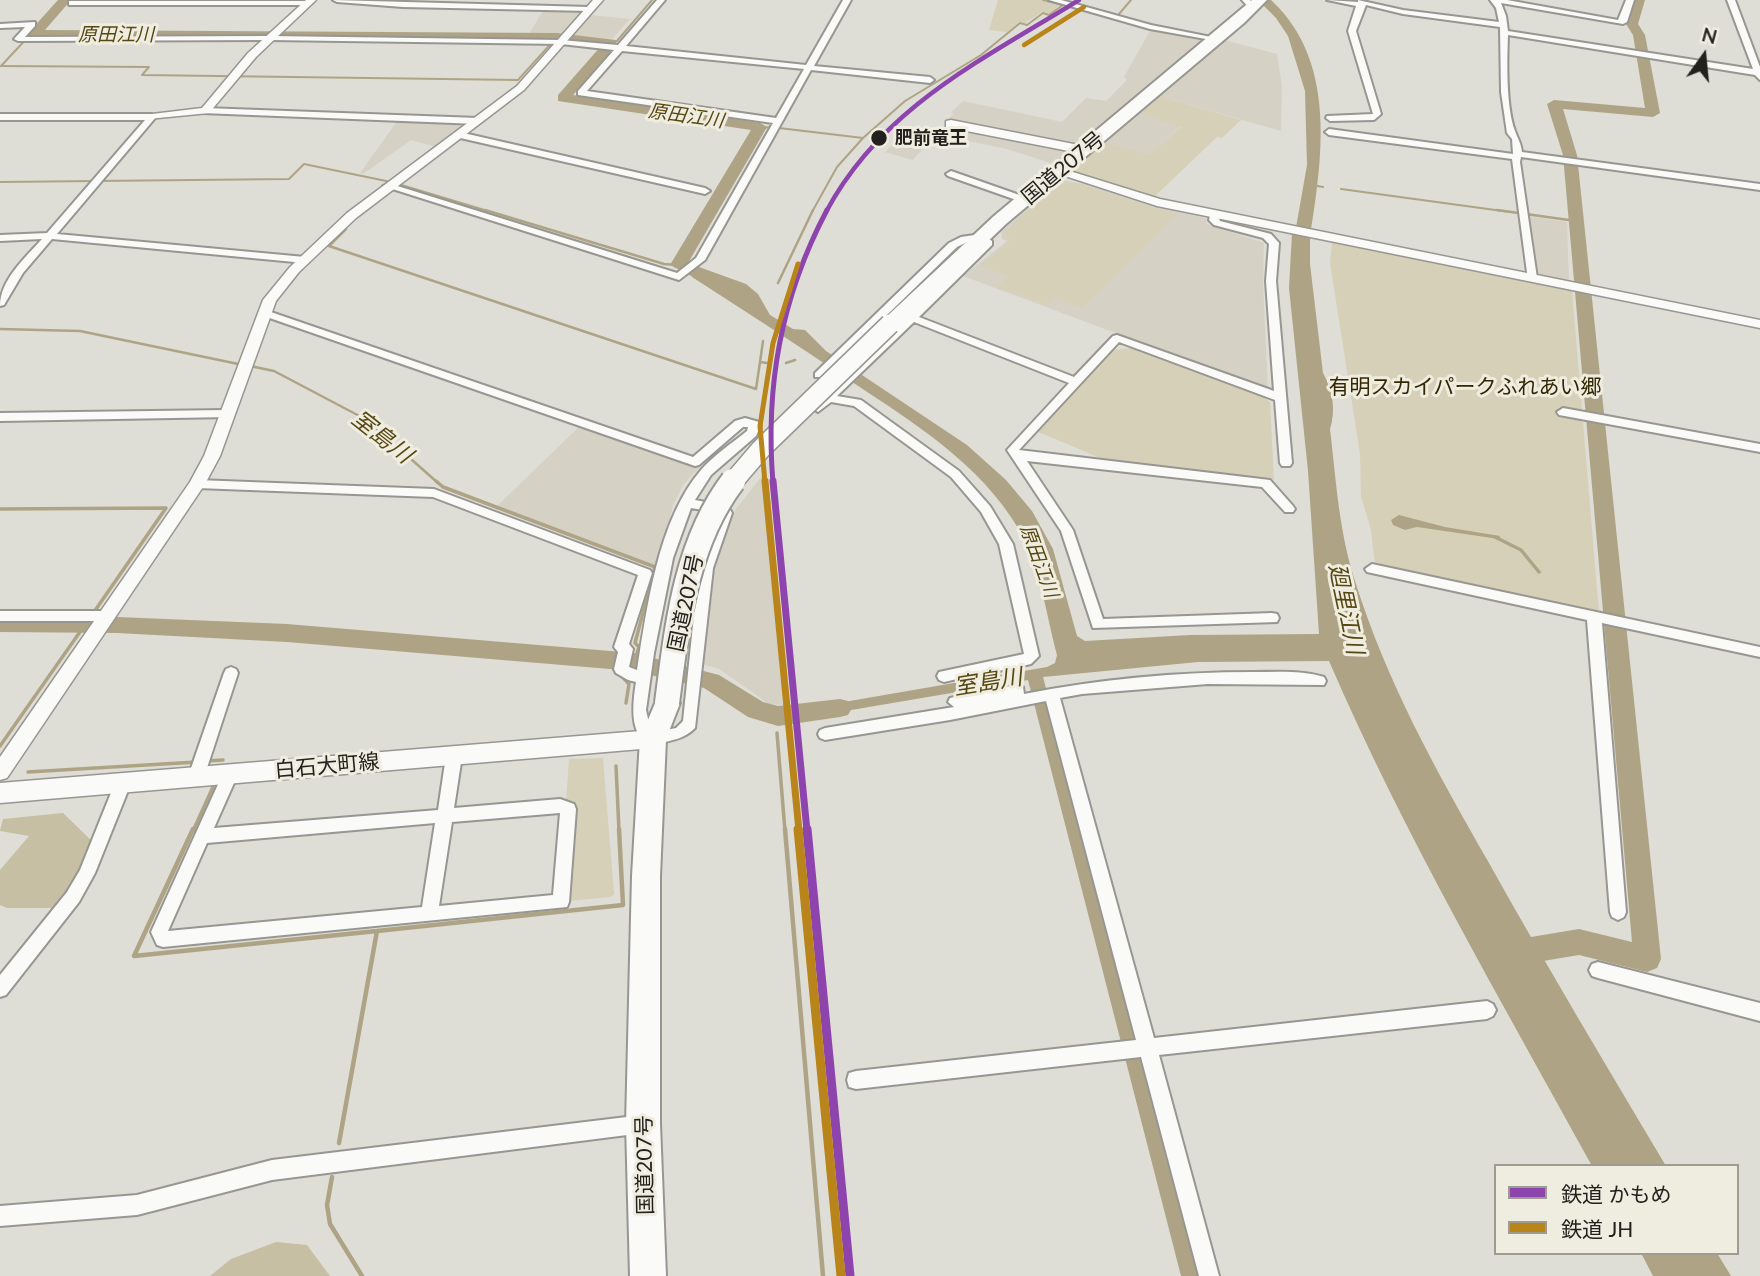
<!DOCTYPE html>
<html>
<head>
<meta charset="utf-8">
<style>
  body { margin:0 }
  #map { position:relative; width:1760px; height:1276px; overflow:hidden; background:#deddd6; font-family:Lato,"Noto Sans JP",sans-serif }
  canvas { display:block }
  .legend { position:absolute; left:1494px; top:1164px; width:245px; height:91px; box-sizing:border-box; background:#efece0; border:2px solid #9d9b92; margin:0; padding:9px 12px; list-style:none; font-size:21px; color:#22211d }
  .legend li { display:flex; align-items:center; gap:14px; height:35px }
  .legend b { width:35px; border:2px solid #9d9b92 }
  .north { position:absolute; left:1669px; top:21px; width:70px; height:70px; -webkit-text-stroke:5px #efece0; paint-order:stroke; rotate:15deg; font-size:19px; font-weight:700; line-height:28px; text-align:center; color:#22211d }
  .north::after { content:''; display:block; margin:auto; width:24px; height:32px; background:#22211d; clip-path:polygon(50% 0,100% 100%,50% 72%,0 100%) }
</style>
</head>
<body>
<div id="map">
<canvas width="1760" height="1276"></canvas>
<ul class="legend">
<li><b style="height:9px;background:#8e44ad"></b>鉄道 かもめ</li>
<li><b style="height:9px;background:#b9841a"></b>鉄道 JH</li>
</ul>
<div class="north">N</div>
</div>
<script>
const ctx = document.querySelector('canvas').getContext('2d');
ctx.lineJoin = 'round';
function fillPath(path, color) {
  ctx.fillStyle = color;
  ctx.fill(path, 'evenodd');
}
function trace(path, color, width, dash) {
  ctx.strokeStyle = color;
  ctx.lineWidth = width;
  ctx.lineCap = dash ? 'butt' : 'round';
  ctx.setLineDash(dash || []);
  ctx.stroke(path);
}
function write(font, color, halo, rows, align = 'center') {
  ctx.font = font + ' Lato,"Noto Sans JP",sans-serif';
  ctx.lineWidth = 6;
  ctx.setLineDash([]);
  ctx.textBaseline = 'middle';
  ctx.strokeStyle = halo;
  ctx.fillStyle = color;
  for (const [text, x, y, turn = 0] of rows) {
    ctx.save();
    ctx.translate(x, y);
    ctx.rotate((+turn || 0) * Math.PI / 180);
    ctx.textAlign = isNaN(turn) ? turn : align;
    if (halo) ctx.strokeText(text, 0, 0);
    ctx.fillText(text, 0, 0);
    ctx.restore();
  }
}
fillPath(new Path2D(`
  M544,9H595L590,15L630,19L612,39L529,34Z
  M1151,29L1210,39L1080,145L948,119L954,114L951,112L963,101L1062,122L1086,98L1106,101L1127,80L1124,77Z
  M1224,40L1277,54L1282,87L1281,131L1159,96Z
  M1139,114L1181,126L1149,156L1105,142Z
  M398,120L470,123L437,147L411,140L363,174L360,173Z
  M952,126L1068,150L1054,164L1007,149L943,136Z
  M910,129L935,135L913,160L885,152Z
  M1060,180L1085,184L1152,206L1206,218L1207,224L1264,243L1263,282L1268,390L963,276L1007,241L1002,239L1001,232Z
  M1527,216L1567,222L1569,282L1537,275Z
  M581,425L700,467L683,485L673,505L659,566L642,562L497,506Z
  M762,476L783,705L769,704L719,669L702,664L711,573L720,543L736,509Z`), '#d5d2c5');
fillPath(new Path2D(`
  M998,0H1041L1060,5L1050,14L1042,12L1025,23L1019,22L1007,32L989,30Z
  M1159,96L1241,120L1222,138L1217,137L1154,197L1071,171L1105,142L1149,155L1181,127L1139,114Z
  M1061,183L1080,184L1177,215L1082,308L1055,298L1047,305L997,287L1008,276L981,266L1011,240L1004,232Z
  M1332,241L1572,291L1599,612L1375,565L1371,530L1361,496L1360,454L1330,263Z
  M1132,348L1262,396L1270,402L1274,480L1112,463L1036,431L1112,350Z
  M603,758L614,894L611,897L568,901L574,801H566L569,759Z`), '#d7d0b9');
fillPath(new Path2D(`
  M63,813L93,842L78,876L52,908H7L0,905V870L29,836L0,831L3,819Z
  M276,1242L307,1245L330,1276H210L231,1259Z`), '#c7bfa4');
fillPath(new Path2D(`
  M1292,233L1310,236V264L1323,373C1333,391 1336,410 1330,429C1336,480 1339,532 1355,581C1387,683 1436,770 1489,863C1546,965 1606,1065 1666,1166H1592C1501,1000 1404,835 1329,661L1198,662L1043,677L1202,1276H1181L1028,680L810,717L809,708L1047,667L1055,663L1057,655C1046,614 1040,564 1018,528C980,464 913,422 852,382C799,346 745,311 692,277L699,267L746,284L758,294L770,315L793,329L805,330L826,351L967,445L1006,480L1032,511L1053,549L1077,636L1085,641L1190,635L1319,634L1308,471L1289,288Z
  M1399,515L1445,527L1500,536L1499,539L1417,527L1405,530L1393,525L1391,520Z
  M1641,1253H1717L1731,1276H1653Z`), '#aea485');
trace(new Path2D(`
  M1119,14L1131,0
  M611,43L617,41L652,0
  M0,66L149,67L142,75L518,80L557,37
  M1,66L29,36L35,34
  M760,127L779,128L814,66
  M779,128L863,138
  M0,182L289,179L304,164L391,182
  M398,184L491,212
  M1312,185L1323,187
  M1341,189L1510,212
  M812,212L837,167L863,138L905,101L981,55L1020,23L1027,25L1043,13L1049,15L1063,5L1043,0`), '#aea485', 2);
trace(new Path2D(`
  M485,210L664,264L678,265
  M1497,210L1576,221
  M346,229L329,246L756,389L760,362L767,363
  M778,283L813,210
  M0,329L80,331L243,365
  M760,362L763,341
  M786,363L795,360
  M250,366L274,371L367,420L438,483`), '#aea485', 2.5);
trace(new Path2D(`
  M436,481L443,487L655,567L635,643L639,647L634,662
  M0,509L166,508L94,612
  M1495,537L1521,550L1539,572
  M620,674L629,684L626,703
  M777,733L785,831
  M0,746L89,619
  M205,761L223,760
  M616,766L619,831
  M28,772L197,762
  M193,831L213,787`), '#aea485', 3.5);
trace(new Path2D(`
  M193,829L134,956L377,931L339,1143
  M785,829L823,1276
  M377,931L623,905L619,829
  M332,1177L327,1205L330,1224L362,1276`), '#aea485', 4.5);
fillPath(new Path2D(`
  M58,0H71L45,30L557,33L616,40V46L573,95L760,123L767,127L688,263L719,275L730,285L722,290L716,289L670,265L751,130L558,101V95L601,46L557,41L30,37V31Z
  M1258,0H1271C1342,66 1320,171 1307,256L1299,261L1291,256L1307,165L1305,91L1288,36L1276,18Z
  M1633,0H1645L1638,24L1645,35L1660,113L1653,117L1563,109L1577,155L1661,959L1657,968L1647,972L1579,955L1513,966L1503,962L1499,953L1503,944L1513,940L1579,929L1632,942L1563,155L1547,104L1554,100L1645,108L1633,35L1626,24Z
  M0,616L117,617L287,624L634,653L719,675L763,702L778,706L840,699L848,701L852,708L848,715L840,717L778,726L748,717L704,688L634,671L287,642L117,633L0,632Z`), '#aea485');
const minor = new Path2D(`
  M333,0L590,7L594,9L590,11L403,7L337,2Z
  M657,0H665L626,46L806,65L843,0H851L814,66L930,77L934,80L930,83L811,70L705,260L679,280L383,186L391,184L677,273L696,258L773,123L578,95V91L614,50L561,44L269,40L18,41L14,39L25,27L0,28V24L35,22V26L25,37L269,36L561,40L618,45ZM622,51L804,69L776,118L587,91Z
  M1049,0H1061L1151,25L1221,39L1217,41L1150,29Z
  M1242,0H1250L1257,7L1250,9Z
  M1327,0L1358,2V0L1403,10L1499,22L1496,8L1490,0H1507L1618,20L1626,0H1634L1627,22L1623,24L1501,3L1506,16L1508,31L1753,69L1727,0H1735L1760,67V80L1755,75L1508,35C1507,61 1506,107 1515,131C1518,139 1521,143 1522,152L1760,184V190L1521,157L1520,162L1537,278L1536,280H1528L1512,159L1329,135L1325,132L1329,129L1513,154L1512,139L1507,133L1501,92L1500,27L1403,14L1366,5L1356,31L1381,114L1374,120L1330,121L1326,118L1327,116L1373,114L1348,31L1356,6Z
  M72,1H308L312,3L308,5H69V1Z
  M205,108L478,118L482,121L478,124L202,113L201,111Z
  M0,114H152L156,117L57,234L305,257L310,260L305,263L52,239L23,273L4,305L0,306C0,280 25,258 42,239L0,241V235L47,233L145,120H0Z
  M459,132L705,188L710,191L705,194L456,137V133Z
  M951,171L1028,198L1030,200L1022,202L948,176L946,174Z
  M1211,211H1217L1220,221L1271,234L1279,243L1276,281L1292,463L1290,466H1282L1280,463L1275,400L1119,342L1019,450L1270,480L1293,506L1295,509L1293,512H1285L1262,487L1027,461L1073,530L1103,619L1272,613L1277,614L1279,618L1277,622L1093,628L1061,531L1007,450L1069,383L914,322L837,396L861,400L959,471L990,506L1013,544L1039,656L1031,664L984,674L990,690L1018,685L1023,687L1024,694C1100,679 1177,672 1254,672C1278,672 1302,670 1324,677L1326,681L1324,685L1208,684L1082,694L1060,698L1154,1038L1487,1001L1493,1004L1496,1010L1493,1016L1487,1019L1159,1055L1219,1276H1199L1141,1057L856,1089L849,1087L847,1080L849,1073L856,1071L1136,1040L1046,701L950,720L825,740L820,738L818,734L820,730L825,728L954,707L948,702L950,698L977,692L970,676L944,682L939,680L937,676L939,672L1024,654L999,544L981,512L951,477L854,406L831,402L818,412L812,408L982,243L979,240L967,242L957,247L823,377H815V373L949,243L961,237L981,234L992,241V245L919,317L1074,377L1113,336L1117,335L1274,391L1266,281L1269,244L1263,238L1214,225L1209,220Z
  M265,310L693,457L735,421L745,418L759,422L761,425L756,436L711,475L695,500L728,506L732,513L713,568L695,728C686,737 678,739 665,742C627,751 632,706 636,682L628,680L616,673L614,669L618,652L614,647L638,575L433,497L197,488L191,484L197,480L434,489L650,570L652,573L629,644L633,649L629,667L637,670C647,607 658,520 701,470C714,455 731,444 747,431L748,427H743L699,465L695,466L261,315V311ZM691,508L720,513L699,568L683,721L676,728L656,732L649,723L646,710L654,653L673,558Z
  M1563,408L1760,444V452L1559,415L1557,412Z
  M227,410L231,411V417L0,421V413Z
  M1372,564L1760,647V657L1602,623L1626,912L1624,917L1618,920L1612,917L1610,912L1587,620L1367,572L1365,569Z
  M0,611H107L114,616L107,621H0Z
  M231,667L236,669L238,673L204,777L201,782L196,783L191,782L188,777L224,673L226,669Z
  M454,750L459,752L462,756L454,808L560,799L574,804L576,809L569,902L567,907L163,947L157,945L151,932L225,769L230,768L235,769L238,774L214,828L438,810L446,756L449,752ZM560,813L553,895L439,906L452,822ZM435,823L422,907L168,931L207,843Z
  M123,777L128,778L131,783L95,873L79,902L6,995L0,997V975L67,892L80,870L115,783L118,778Z
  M1598,962L1760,1003V1021L1598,978L1592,976L1589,970L1592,964Z
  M643,1115L650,1117L652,1124L650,1131L643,1133L272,1180L137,1215L0,1226V1206L137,1195L272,1160Z`);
const tertiary = new Path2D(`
  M306,0H316L256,57L209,113L148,119V115L152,114L202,108L248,53Z
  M593,0H603L524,90L356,218L299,272L276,301L220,456L205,484L7,778L0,780V757L190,482L204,456L263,300L290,267L347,213L517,86Z
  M1060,168L1160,199L1760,320V328L1157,206L1056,173L1054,171Z`);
const secondary = new Path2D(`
  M951,120L1084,146L1091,150L1084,154L946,127V121Z
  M653,730L661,733L664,739L661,745L653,748L0,803V783Z`);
const trunk = new Path2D(`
  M1252,0H1267L1244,23L1006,224L897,328H883L881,324L883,320L994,216Z
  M667,693L676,696L680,703L666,739L660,876V1124L666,1276H630L626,1124L632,876L640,739L658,696Z`);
trace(minor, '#979691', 4);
trace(tertiary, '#979691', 3);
trace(secondary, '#979691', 3);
trace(trunk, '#979691', 4);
fillPath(minor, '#fafaf9');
fillPath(tertiary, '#fafaf9');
fillPath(secondary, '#fafaf9');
fillPath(trunk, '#fafaf9');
const trunkBridgeFar1 = new Path2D(`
  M732,483L761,449L890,324`);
const trunkBridge = new Path2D(`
  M667,703C677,627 685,544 733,481`);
trace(trunkBridgeFar1, '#979691', 22, []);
trace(trunkBridge, '#979691', 28, []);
trace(trunkBridgeFar1, '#fafaf9', 19);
trace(trunkBridge, '#fafaf9', 24);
trace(new Path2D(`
  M826,212C882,107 982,60 1079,0`), '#8e44ad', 4.5);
trace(new Path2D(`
  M773,483C765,386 781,297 827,210`), '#8e44ad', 5);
trace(new Path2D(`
  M773,481L807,831`), '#8e44ad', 7);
trace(new Path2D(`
  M807,829L850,1276`), '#8e44ad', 9);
trace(new Path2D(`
  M1024,45L1084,7`), '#b9841a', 4.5);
trace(new Path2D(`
  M765,483L760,426L773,343L798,264`), '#b9841a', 5);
trace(new Path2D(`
  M765,481L799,831`), '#b9841a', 7);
trace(new Path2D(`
  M798,829L841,1276`), '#b9841a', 9);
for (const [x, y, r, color] of [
  [879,138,9,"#22211d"]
]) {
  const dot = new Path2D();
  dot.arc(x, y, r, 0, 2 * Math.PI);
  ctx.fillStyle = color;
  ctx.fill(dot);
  trace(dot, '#efece0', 2.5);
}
write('bold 18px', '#22211d', '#efece0', [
  ["肥前竜王",895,138]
], 'left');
write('italic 19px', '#574812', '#efece0', [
  ["原田江川",116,35],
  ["原田江川",686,116,8],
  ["原田江川",1039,561,70]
]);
write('21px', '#22211d', '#efece0', [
  ["国道207号",1063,168,-40],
  ["国道207号",686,603,-78],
  ["白石大町線",327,766,-5],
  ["国道207号",645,1165,-91]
]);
write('21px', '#332803', '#efece0', [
  ["有明スカイパークふれあい郷",1465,387]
]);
write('italic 23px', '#574812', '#efece0', [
  ["室島川",382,437,38],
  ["廻里江川",1346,609,78],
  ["室島川",988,682,-9]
]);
</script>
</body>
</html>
